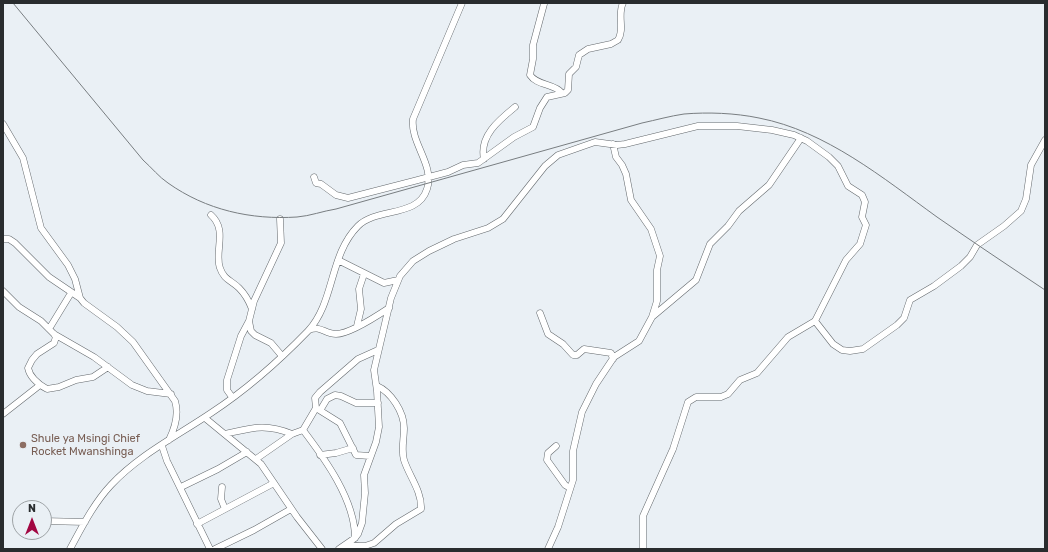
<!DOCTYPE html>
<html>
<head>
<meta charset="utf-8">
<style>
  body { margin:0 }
  #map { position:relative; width:1048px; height:552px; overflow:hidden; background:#eaf0f5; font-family:Rubik,sans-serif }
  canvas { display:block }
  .frame { position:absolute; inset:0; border:4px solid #292c2e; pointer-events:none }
  .north { position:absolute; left:12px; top:500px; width:40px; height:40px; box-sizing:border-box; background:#eaf0f5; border:1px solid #9da2a5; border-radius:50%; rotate:0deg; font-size:11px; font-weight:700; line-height:16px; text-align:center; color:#292c2e }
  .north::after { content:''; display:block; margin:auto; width:14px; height:18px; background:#a20742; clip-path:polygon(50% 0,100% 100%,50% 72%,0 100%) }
</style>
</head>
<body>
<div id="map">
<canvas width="1048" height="552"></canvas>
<div class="frame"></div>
<div class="north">N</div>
</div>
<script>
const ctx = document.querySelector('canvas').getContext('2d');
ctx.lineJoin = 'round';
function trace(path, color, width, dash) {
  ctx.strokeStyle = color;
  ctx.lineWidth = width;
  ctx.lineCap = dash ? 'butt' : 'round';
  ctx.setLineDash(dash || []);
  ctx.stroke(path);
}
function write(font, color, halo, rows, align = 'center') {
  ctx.font = font + ' Rubik,sans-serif';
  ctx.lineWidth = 3;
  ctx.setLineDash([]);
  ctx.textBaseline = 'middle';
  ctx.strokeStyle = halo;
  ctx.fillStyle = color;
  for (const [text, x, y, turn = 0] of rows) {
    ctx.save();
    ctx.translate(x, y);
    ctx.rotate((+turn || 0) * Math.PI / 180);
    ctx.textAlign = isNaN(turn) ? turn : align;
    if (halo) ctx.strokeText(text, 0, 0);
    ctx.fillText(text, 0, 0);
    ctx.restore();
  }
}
const minor = new Path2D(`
  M544,4L533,45V59L530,75C537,86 554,83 562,93
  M3,124L23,158L41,228L68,265L75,279L80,298L84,303L117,327L133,342L175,401C179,414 175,428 169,440
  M613,144L616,157L622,165L626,174L631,200L651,229L660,256L657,270V301L652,317
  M484,159C479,136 499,120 515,107
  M314,177L316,183L321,184L336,195L348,198L414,181L448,172L463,165L478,163L514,137L533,127L540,108L547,97L565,93L568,90L569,74L576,67L579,55L588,49L611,44L618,40C625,29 617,15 623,3
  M211,215C228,230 214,252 220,268C224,280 231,280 239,288C245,294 249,301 252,309
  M280,219L281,243L254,301L249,321L251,331L255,335L271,343L282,356
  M3,239H9L15,243L49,277L80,298
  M338,260L384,283L398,280
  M3,291L19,307L41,321L54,334L94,357L132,385L147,391L171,394
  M540,313L548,334L563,344L573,355H577L584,349L611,353L613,359
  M357,326L361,309L359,289L364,274
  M49,329L71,293
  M309,330C320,325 325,334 336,334C349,334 377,316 389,308
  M54,334L56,337L54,343L37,354L32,360L28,368C30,378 38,384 47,389L59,387L76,380L93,377L108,367
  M232,397L227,390V380L241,336L249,321
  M316,408L340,423L356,455L370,456
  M321,409L327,399L335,395L341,396L356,403H378
  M3,414L40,385
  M205,418L261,464L297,517L322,549
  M303,430C325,459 355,500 355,538
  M225,434C252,428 265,423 292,434
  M162,446L167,461L210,549
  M556,446L548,453L547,460L565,485L570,488
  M320,455L336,453L353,448
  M256,459L292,434L303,430L316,408L315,398L320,392L358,359L378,350
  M181,487L218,469L247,452
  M222,487L221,499L225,509
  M44,521L85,522
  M197,524L274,483
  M346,545L365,546L374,543L396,524L421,509C422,491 409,476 404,460C401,450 404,439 404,428C404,412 391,392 377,386
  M70,549C82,527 94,503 111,485C139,455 177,436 211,413C246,390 279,361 308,331C335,302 329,255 358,226C377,207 418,218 427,189C435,165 410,143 413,119L462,3
  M215,549L254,530L291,509
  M339,549L355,538L358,534L362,523L365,493L364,475L376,442L379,427L377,391L374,370L391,298L400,276L413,261L429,251L454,239L488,228L503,219L545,166L558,155L595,142L617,145L625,144L698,126H737L772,130L794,135L807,141L829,157L838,166L848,186L862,195L865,202L862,217L866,225L860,244L846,260L815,321
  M548,549L558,527L573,480V451L582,412L596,384L614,357L639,341L652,317L696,280L710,244L728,226L739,211L769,185L801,138
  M643,549V516L673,449L688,402L696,397H721L728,394L740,380L757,373L788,337L815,321L833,344L842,350L850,351L863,349L897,325L904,318L910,300L934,286L961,266L970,257L977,245L1004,226L1021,211L1026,199L1031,165L1045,140`);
trace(minor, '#63686c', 7);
trace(minor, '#fff', 6);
trace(new Path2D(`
  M13,3L143,160C152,168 159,177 168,183C206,210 251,220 297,217C310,216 323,211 336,209L642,123C656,120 670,116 684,114C708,112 735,113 759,118C826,131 883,178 937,217C973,242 1009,266 1045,290`), '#787d80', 1);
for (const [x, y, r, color] of [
  [23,445,4,"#8d6e63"]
]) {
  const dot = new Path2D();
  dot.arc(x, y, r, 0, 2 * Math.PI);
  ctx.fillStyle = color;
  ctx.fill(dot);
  trace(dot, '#eaf0f5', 1.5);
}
write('11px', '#785e54', '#eaf0f5', [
  ["Shule ya Msingi Chief",31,439],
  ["Rocket Mwanshinga",31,452]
], 'left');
</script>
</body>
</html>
